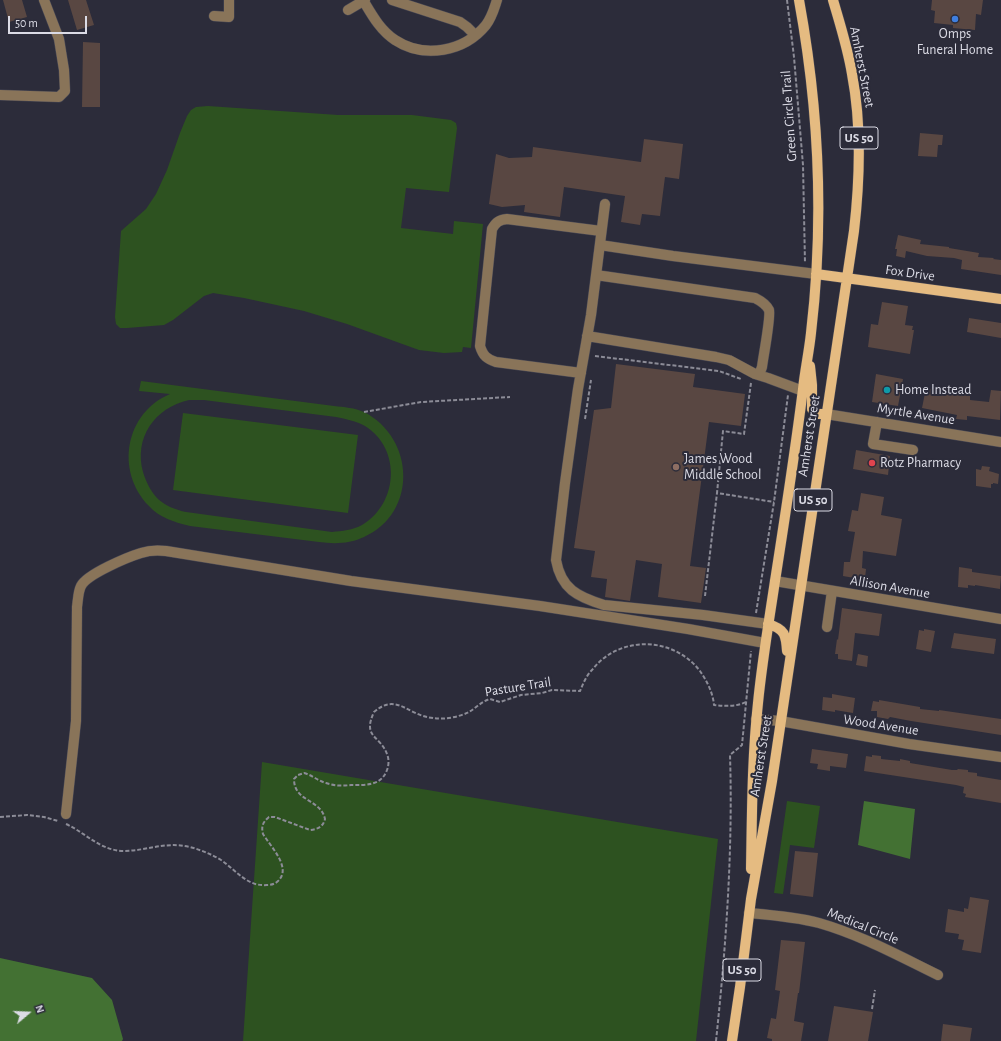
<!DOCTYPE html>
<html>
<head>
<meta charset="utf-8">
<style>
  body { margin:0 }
  #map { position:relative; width:1001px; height:1041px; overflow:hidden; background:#2c2c3a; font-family:"Alegreya Sans",sans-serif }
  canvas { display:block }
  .north { position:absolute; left:8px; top:993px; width:40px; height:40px; -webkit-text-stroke:3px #2c2c3a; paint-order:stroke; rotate:71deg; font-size:11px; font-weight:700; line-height:16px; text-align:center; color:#dbdbe5 }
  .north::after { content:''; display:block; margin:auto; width:14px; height:18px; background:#dbdbe5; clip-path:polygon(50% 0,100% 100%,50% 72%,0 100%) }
  .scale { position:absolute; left:8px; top:16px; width:79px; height:18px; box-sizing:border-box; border:2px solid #dbdbe5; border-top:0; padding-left:5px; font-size:12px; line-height:14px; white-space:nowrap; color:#dbdbe5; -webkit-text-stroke:3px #2c2c3a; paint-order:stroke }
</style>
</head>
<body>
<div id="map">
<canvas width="1001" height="1041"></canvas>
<div class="north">N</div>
<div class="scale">50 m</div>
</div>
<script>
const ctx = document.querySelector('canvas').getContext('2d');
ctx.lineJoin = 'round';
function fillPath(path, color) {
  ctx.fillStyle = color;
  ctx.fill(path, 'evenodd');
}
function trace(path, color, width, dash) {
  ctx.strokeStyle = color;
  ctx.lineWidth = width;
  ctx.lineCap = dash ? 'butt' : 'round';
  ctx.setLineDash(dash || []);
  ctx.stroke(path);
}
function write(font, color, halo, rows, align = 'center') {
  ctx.font = font + ' "Alegreya Sans",sans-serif';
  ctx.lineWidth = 4;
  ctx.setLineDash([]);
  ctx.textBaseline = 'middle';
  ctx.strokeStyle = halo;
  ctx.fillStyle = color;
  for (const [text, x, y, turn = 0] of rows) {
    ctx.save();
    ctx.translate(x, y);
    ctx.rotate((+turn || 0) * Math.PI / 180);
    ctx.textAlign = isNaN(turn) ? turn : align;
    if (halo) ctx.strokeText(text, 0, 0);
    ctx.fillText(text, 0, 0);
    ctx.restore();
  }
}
fillPath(new Path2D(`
  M208,106L338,115H412L451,120L456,123L457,128L449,192L406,188L401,228L453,234L454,221L483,224L471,348L463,347L462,352L444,353L419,350L347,324L304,311L244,298L213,293L204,296L173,320L164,325L127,328H120L116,324L115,317L121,231L146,209L156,194L167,170L180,133L187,116L191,110L196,107Z
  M141,381L334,406C344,407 355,408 364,412C415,438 418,513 364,537C349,544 334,544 319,542L190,526C174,522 160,518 149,506C115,471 125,413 170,394L139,391ZM189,400H204L336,417C346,419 356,421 365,426C402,449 398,504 362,525C353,530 342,531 332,532L186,512C176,510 166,506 158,499C151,492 146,482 143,472C134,438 154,408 189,400Z
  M183,413L358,435L348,513L173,490Z
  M262,762L718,839L696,1041H243Z
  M787,801L820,806L814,848L790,845L783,894L774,893Z`), '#2d5220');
fillPath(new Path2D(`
  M864,801L915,809L910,859L858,845Z
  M0,958L92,978L112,1000L123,1039L122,1041H0Z`), '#437133');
fillPath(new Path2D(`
  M3,0H22L27,17L9,22Z
  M68,0H86L94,25L77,30Z
  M932,0H983L981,15L976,14L975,30L953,28V25L934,23L935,11L931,10Z
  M83,42L100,43V107H82Z
  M920,133L943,135L942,145H938L937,157L918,156Z
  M644,139L683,144L679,179L665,177L660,216L642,214L640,225L621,222L625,196L564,187L560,217L524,212L525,205L502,207L489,204L496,154L509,158L532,157L533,147L641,162Z
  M898,235L921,240L920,244L949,247V248L979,253L978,257L994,258L993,259L1001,260V275L961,269L962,260L954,258L927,256L906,251L905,258L896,256L897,249H895Z
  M882,302L908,306L905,325L913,326L912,330H914L910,354L868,347L871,324L878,325Z
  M969,318L1001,323V338L967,332Z
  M616,364L695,374L693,387L745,394L741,426L709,422L690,566L706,568L701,603L658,597L662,564L636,560L630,601L605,597L607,579L591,577L595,551L574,548L594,410L611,408Z
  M876,374L903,379L898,406L872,402Z
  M926,388L970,396V400L989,402L991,390L1001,391L1000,420L967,416V420L956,419L957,415L922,408Z
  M856,450L890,456L888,475L853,469Z
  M982,466L990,467L989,471L999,474L998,484L993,483V484H991V488L976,486V469L981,470Z
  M861,493L884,497L881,515L902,519L896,556L863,551L862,568L866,569L865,578L860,577V579L843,576L844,562H850L855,532L848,531L852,510L858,511Z
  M959,567L972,569V572L1001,576L1000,589L975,585V586L968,585V588L958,587Z
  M842,608L882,614L879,636L855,633L852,661L838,659V654H835L837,639L838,640Z
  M924,629L935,631L931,652L916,649L919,630L924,631Z
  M954,633L996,639L994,654L951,648Z
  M858,654L868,656L867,667L856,665Z
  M832,694L855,698L853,713L835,710V712L822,710L823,697L832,698Z
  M879,700L920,707V709L939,711V710L1001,719V735L911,721L890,717L888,719L877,717V711H871L873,701L879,702Z
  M812,749L848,754L846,768L830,766V771L817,769L818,764L810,763Z
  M872,755L881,756V759L900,761V759L910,761V763L952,770H957L958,769L968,770V772L977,773V776L1001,780V803L965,797L966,794L963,793L964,787L956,785L864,771L866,756L872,757Z
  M795,851L818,853L813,897L790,894Z
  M970,897L989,900L981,953L962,950L964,940L958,939L959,934L945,932L948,909L964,912V908L968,909Z
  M781,940L805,942L799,993H798L794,1021L804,1023L801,1041H772V1039L767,1038L771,1018L776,1019L780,991L775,990Z
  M834,1006L873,1012L868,1041H828Z
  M943,1024L972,1028L970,1041H941Z`), '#594742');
const minor = new Path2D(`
  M363,0C372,15 380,30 395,40C424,59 464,52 486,25C492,17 494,9 497,0
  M392,0L460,22L467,27L475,35
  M348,10L365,0
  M214,16L229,17V0
  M0,95L59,97L65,91L64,70L59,39L44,0
  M605,204L591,315L578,389L565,483L556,560C561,589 578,597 604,605L703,615L768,624
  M600,245L673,256L816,274
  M596,275L755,298C761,301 766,304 769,310C771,317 763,358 762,367L759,375
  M587,336L716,357L729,360L755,374L768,378L803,391
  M581,373L496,362C487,359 483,356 480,346L492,229C496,222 499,220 507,219L601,231
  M826,414L1001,442
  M877,422L873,444L913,450
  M775,581L1001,619
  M827,627L832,591
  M756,719L780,721L909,744L1001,757
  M66,814L76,721L77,607C78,600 78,592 81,586C87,574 128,557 141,553C150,550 158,550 166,551L351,581L540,606L688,629L765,643
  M749,913C772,915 797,917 819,923C861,935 899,956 938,975`);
const major = new Path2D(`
  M816,274L1001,299
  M810,366L812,385V409L816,414H826
  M768,624C785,629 786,635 787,651
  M751,869C752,814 752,758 758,703C762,662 769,621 775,581C785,517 795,453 803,389C805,370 809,352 811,333C824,223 819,109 799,0
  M732,1041L740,987L751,899L772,781L854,231C860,179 862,126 852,74C848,49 840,24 833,0`);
trace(minor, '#484855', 11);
trace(major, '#484855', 11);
trace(new Path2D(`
  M787,0L794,57L803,165L805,263
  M595,356L719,371L741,379
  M751,383L744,434L723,431L717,493L774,502
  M364,412L421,402L510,397
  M585,419L591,380
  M705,596L717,493
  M756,613L774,502L788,395
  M0,817L27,815L44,817L58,821
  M66,824C86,833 99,850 123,851C147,851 165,841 190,847C201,850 211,854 221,860C236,870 247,887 267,885C271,885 275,884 278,881C292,868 271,847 263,834C261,826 263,822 269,817H275L310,830C318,829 323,827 325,819C321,799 294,802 294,779L298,775L304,773C312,775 318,781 326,783C334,786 343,786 351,785C366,785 381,786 387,770C389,765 389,759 387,754C380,735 362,738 374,712C397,692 408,716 433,718C444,720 459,717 469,712C476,708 482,701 490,699L500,702L521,695L542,693L552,690L580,691C583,684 586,676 592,670C619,635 673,636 700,671C707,681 713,693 714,705C725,706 736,707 746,702
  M872,1009L875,990
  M716,1041C726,946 733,850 730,755L742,745L751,651`), '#8c8c97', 2, [4, 2]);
trace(minor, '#897459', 10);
trace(major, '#e5bb81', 10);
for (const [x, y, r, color] of [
  [955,19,4,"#3f7fe0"],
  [887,390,4,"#0f9aa8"],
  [872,463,4,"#e0444e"],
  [676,467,4,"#8d6e63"]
]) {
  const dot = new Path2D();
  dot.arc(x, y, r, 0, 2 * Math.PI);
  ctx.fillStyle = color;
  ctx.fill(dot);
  trace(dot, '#2c2c3a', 1.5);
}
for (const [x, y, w] of [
  [859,138,38],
  [813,500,38],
  [742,970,38]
]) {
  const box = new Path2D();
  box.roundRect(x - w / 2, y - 11, w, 22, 3);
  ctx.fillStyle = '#2c2c3a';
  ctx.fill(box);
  trace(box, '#dbdbe5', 1);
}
write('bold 13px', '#dbdbe5', null, [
  ["US 50",859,138],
  ["US 50",813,500],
  ["US 50",742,970]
]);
write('14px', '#dbdbe5', '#2c2c3a', [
  ["Omps",955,34,"center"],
  ["Funeral Home",955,50,"center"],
  ["Home Instead",895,390],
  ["James Wood",684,459],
  ["Middle School",684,475],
  ["Rotz Pharmacy",880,463]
], 'left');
write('14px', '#dbdbe5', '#2c2c3a', [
  ["Amherst Street",862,67,79],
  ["Green Circle Trail",789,116,-94],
  ["Fox Drive",910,273,8],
  ["Myrtle Avenue",916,414,9],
  ["Amherst Street",809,436,-81],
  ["Allison Avenue",890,587,10],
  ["Pasture Trail",518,687,-9],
  ["Wood Avenue",881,725,9],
  ["Amherst Street",761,756,-81],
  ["Medical Circle",863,926,22]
]);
</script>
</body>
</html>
